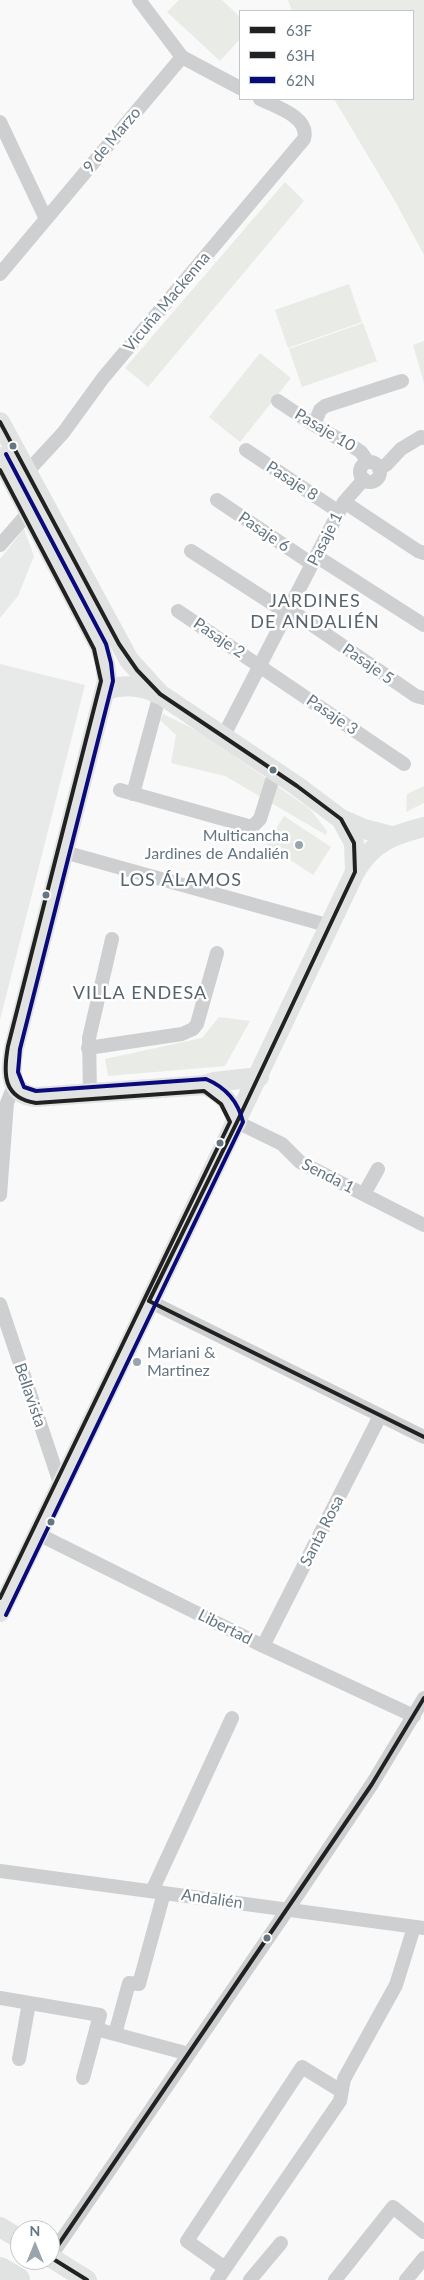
<!DOCTYPE html>
<html>
<head>
<meta charset="utf-8">
<style>
  body { margin:0 }
  #map { position:relative; width:424px; height:2280px; overflow:hidden; background:#f9f9f9; font-family:Lato,sans-serif }
  canvas { display:block }
  .legend { position:absolute; left:239px; top:10px; width:175px; height:90px; box-sizing:border-box; background:#fff; border:1px solid #c1c8cd; margin:0; padding:6px 9px; list-style:none; font-size:15px; color:#657683 }
  .legend li { display:flex; align-items:center; gap:10px; height:25px }
  .legend b { width:25px; border:1px solid #c1c8cd }
  .north { position:absolute; left:10px; top:2220px; width:50px; height:50px; box-sizing:border-box; background:#fff; border:1px solid #c1c8cd; border-radius:50%; rotate:0deg; font-size:14px; font-weight:700; line-height:20px; text-align:center; color:#657683 }
  .north::after { content:''; display:block; margin:auto; width:18px; height:22px; background:#99a4ac; clip-path:polygon(50% 0,100% 100%,50% 72%,0 100%) }
</style>
</head>
<body>
<div id="map">
<canvas width="424" height="2280"></canvas>
<ul class="legend">
<li><b style="height:6px;background:#212121"></b>63F</li>
<li><b style="height:6px;background:#212121"></b>63H</li>
<li><b style="height:6px;background:#0a0a7a"></b>62N</li>
</ul>
<div class="north">N</div>
</div>
<script>
const ctx = document.querySelector('canvas').getContext('2d');
ctx.lineJoin = 'round';
function fillPath(path, color) {
  ctx.fillStyle = color;
  ctx.fill(path, 'evenodd');
}
function trace(path, color, width, dash) {
  ctx.strokeStyle = color;
  ctx.lineWidth = width;
  ctx.lineCap = dash ? 'butt' : 'round';
  ctx.setLineDash(dash || []);
  ctx.stroke(path);
}
function write(font, color, halo, rows, align = 'center') {
  ctx.font = font + ' Lato,sans-serif';
  ctx.lineWidth = 5;
  ctx.setLineDash([]);
  ctx.textBaseline = 'middle';
  ctx.strokeStyle = halo;
  ctx.fillStyle = color;
  for (const [text, x, y, turn = 0] of rows) {
    ctx.save();
    ctx.translate(x, y);
    ctx.rotate((+turn || 0) * Math.PI / 180);
    ctx.textAlign = isNaN(turn) ? turn : align;
    if (halo) ctx.strokeText(text, 0, 0);
    ctx.fillText(text, 0, 0);
    ctx.restore();
  }
}
fillPath(new Path2D(`
  M24,529L34,556L18,596L0,618V559Z
  M0,664L85,685L0,1020Z`), '#e8e9e9');
fillPath(new Path2D(`
  M179,0H222L240,17V39L220,61L167,12Z
  M288,0H424V255L395,201L334,99H413V11H292Z
  M285,182L304,201L148,387L125,368Z
  M349,284L362,322L288,348L275,310Z
  M363,323L377,361L302,387L289,349Z
  M424,341V383L413,345Z
  M260,353L291,378L240,442L209,417Z
  M163,714L200,732L310,809L327,831L326,835L225,776L171,763L176,735L160,720Z
  M424,786V803L406,812L407,794Z
  M284,816L331,847L313,875L266,844Z
  M219,1017L250,1021L225,1066L108,1076L105,1059L202,1038Z`), '#e8ebe6');
trace(new Path2D(`
  M139,0L182,57
  M0,122L46,219
  M0,274L182,57L240,88
  M278,401L314,425L355,448L361,452L368,462
  M314,425L320,410L325,406L402,381
  M246,450L339,512
  M360 472a10 10 0 1 1 20 0a10 10 0 1 1-20 0Z
  M379,469L387,464L401,449L421,437L424,438
  M27,472L63,433L103,378L304,139C310,117 276,107 260,99
  M217,500L312,564
  M344,502L418,551L424,553
  M0,545L30,511
  M191,551L287,613
  M316,556L424,625
  M289,609L416,696L424,698
  M178,611L404,764
  M223,737L344,502L364,479
  M120,790L252,827L260,819L275,771
  M133,794L160,694
  M64,852L330,926
  M88,1048L182,1034L193,1029L197,1024L217,953
  M90,1093L89,1038L112,939
  M237,1122L282,1144L300,1162L424,1225
  M364,1194L378,1169
  M0,1195L7,1103L11,1093L16,1088
  M149,1301L424,1437
  M0,1304L61,1486
  M38,1534L263,1646L414,1716
  M263,1646L380,1416
  M0,1871L424,1928
  M152,1891L232,1718
  M0,1998L100,2015L83,2078
  M96,2029L189,2054
  M115,2034L129,1983L139,1984L164,1893
  M19,2059L29,2003
  M50,2257L288,1909L372,1784L424,1698
  M225,2268L187,2241L302,2067L341,2091
  M217,2280L340,2101L344,2079L396,1985L414,1927
  M250,2280L281,2243
  M335,2280L393,2207L424,2232
  M406,2280L424,2258`), '#cecfd0', 14);
trace(new Path2D(`
  M0,422L129,660L160,694L297,786L341,819L354,843L355,872
  M0,457L100,647L105,664L107,681L14,1048C10,1069 8,1095 36,1097L205,1085L214,1082L259,1077
  M106,690C124,684 141,685 158,694
  M341,819L364,829L391,836
  M205,1085C223,1093 232,1104 237,1122
  M0,1612C120,1366 237,1119 355,872C372,842 393,835 424,827
  M0,2227L20,2239
  M50,2257L87,2280`), '#e1e2e2', 20);
trace(new Path2D(`
  M0,2270L17,2280`), '#e1e2e2', 26);
trace(new Path2D(`
  M0,422L119,644L137,670L160,694L297,786L341,819L354,843L355,872L237,1122L149,1301L424,1437
  M87,2280L50,2257L372,1784L424,1698`), '#212121', 4);
trace(new Path2D(`
  M0,470L94,649L101,681L8,1046C3,1074 3,1098 36,1103L204,1091L221,1104L230,1122L0,1598`), '#212121', 4);
trace(new Path2D(`
  M6,454L106,644L111,663L113,681L20,1049L18,1072L24,1087L36,1091L206,1079C225,1087 238,1101 243,1122L6,1615`), '#0a0a7a', 4);
for (const [x, y, r, color] of [
  [13,446,4.5,"#657683"],
  [273,770,4.5,"#657683"],
  [299,845,5,"#99a4ac"],
  [46,895,4.5,"#657683"],
  [220,1143,4.5,"#657683"],
  [137,1362,5,"#99a4ac"],
  [51,1522,4.5,"#657683"],
  [267,1938,4.5,"#657683"]
]) {
  const dot = new Path2D();
  dot.arc(x, y, r, 0, 2 * Math.PI);
  ctx.fillStyle = color;
  ctx.fill(dot);
  trace(dot, '#fff', 2);
}
write('16px', '#657683', '#fff', [
  ["9 de Marzo",112,140,-50],
  ["Vicuña Mackenna",167,302,-50],
  ["Pasaje 10",325,430,31],
  ["Pasaje 8",292,481,33],
  ["Pasaje 6",264,532,34],
  ["Pasaje 1",325,539,-63],
  ["Pasaje 2",219,638,34],
  ["Pasaje 5",368,664,35],
  ["Pasaje 3",332,715,34],
  ["Senda 1",328,1176,27],
  ["Bellavista",30,1395,71],
  ["Santa Rosa",322,1531,-63],
  ["Libertad",225,1627,27],
  ["Andalién",212,1899,8]
]);
write('16px', '#657683', '#fff', [
  ["Multicancha",289,836],
  ["Jardines de Andalién",289,854],
  ["Mariani &",147,1353,"left"],
  ["Martinez",147,1371,"left"]
], 'right');
ctx.letterSpacing = '1px';
write('18px', '#57646e', '#fff', [
  ["JARDINES",315,601],
  ["DE ANDALIÉN",315,622],
  ["LOS ÁLAMOS",181,880],
  ["VILLA ENDESA",140,993]
]);
ctx.letterSpacing = '0px';
</script>
</body>
</html>
